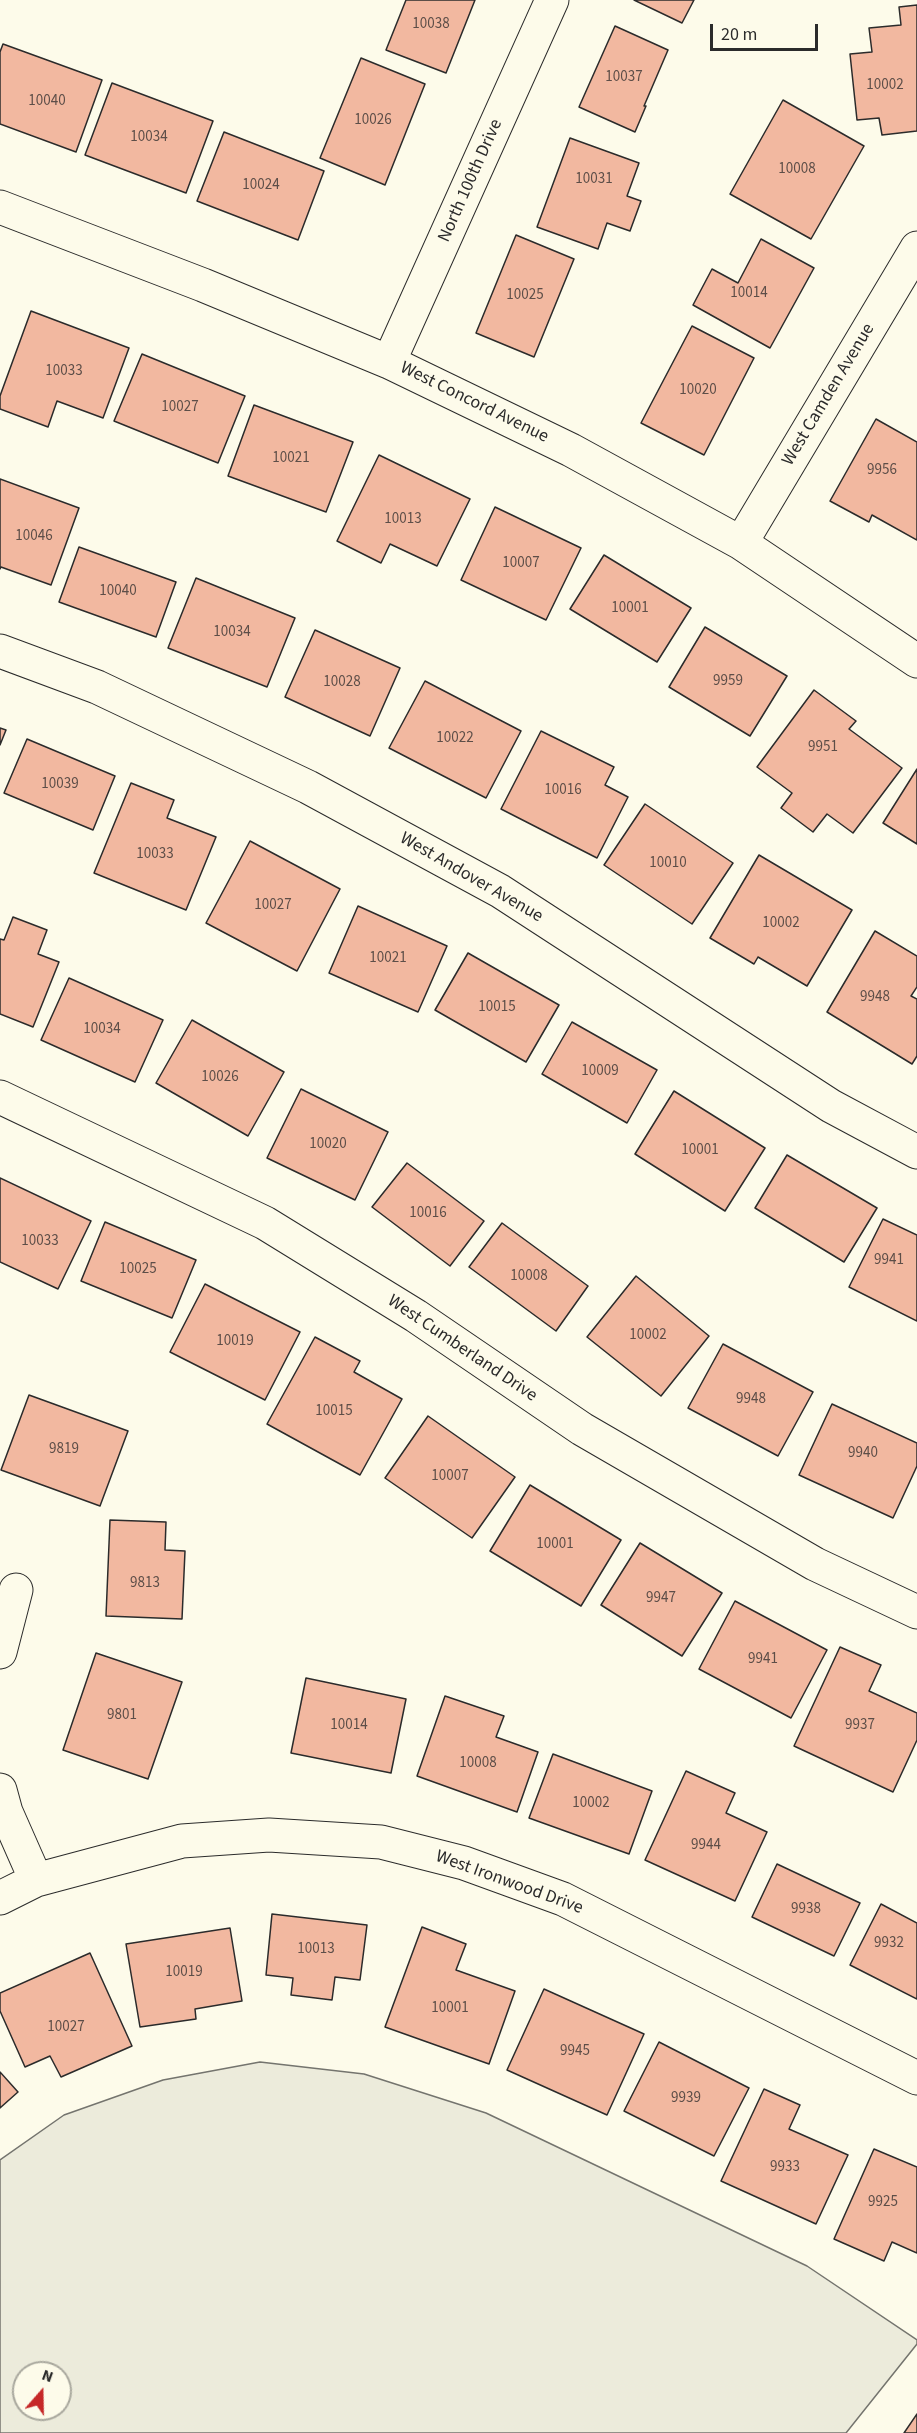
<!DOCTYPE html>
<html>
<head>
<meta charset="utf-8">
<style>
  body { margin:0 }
  #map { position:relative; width:917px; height:2433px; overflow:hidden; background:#fdfbea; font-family:"Source Sans 3",sans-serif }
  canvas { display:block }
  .north { position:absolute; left:12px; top:2361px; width:60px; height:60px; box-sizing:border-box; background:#fdfbea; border:2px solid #a9a89e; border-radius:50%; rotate:20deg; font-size:16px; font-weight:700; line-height:24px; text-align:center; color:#2b2b2b }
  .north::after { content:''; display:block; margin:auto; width:21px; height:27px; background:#c62828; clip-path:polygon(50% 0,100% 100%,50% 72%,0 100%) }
  .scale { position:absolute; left:710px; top:24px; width:108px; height:27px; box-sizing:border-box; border:3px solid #2b2b2b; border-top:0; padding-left:8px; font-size:18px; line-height:21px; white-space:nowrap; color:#2b2b2b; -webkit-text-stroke:4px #fdfbea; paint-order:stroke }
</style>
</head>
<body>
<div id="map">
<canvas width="917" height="2433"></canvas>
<div class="north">N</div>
<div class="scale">20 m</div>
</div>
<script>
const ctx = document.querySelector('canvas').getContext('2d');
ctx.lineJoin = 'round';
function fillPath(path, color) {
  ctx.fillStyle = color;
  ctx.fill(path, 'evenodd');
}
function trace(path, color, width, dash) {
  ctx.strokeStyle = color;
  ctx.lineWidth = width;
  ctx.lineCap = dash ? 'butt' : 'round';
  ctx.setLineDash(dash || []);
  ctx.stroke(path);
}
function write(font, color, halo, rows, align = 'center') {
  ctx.font = font + ' "Source Sans 3",sans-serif';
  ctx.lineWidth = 4.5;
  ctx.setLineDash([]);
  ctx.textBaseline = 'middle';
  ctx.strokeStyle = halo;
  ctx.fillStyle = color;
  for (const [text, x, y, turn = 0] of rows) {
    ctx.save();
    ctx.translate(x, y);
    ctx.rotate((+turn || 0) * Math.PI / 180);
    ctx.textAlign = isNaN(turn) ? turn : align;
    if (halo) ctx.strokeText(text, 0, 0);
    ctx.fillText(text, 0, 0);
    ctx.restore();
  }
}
const green = new Path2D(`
  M260,2062L364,2074L486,2113L807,2266L917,2340V2344L846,2433H0V2160L64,2115L163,2080ZM24,2373H60V2409H24Z`);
fillPath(green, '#ecebdb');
trace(green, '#74746e', 1.5);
const building = new Path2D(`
  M406,0H475L446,73L386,50Z
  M634,0H694L682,23Z
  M917,5V131L882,135L879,118L857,120L850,54L872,52L869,28L901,25L899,7Z
  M615,26L668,50L644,106H646L635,132L579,107Z
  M3,44L102,80L76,152L0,124V52Z
  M361,58L425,84L385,185L320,158Z
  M112,83L213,121L186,193L85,155Z
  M783,100L864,146L811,239L730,194Z
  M224,132L324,171L298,240L197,201Z
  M570,138L639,163L627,196L641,201L630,231L607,223L598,249L537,227Z
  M516,235L574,259L534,357L476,333Z
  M761,239L814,268L770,348L693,305L712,269L738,283Z
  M31,311L129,348L103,418L57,401L48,427L0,409V396Z
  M692,326L754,358L704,455L641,423Z
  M142,354L245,396L218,463L114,421Z
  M254,405L353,442L326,512L228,476Z
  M876,419L917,442V540L872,515L869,522L830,501Z
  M379,455L470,499L437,566L390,544L381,563L337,541Z
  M0,479L79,508L51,585L1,567L0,569Z
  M495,507L581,548L546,620L461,580Z
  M79,547L176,582L156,637L59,602Z
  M604,555L691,608L657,662L570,609Z
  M196,578L295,618L267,687L168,648Z
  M705,627L787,676L750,736L669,687Z
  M315,630L400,668L370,736L285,697Z
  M425,681L521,731L486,798L389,748Z
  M814,690L856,721L849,729L902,768L853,833L827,814L813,832L781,808L792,793L757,767Z
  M0,728L6,730L0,745Z
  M541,731L614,767L605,785L628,797L597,858L501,809Z
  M27,739L115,776L93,830L4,793Z
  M917,769V844L883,823Z
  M131,783L174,800L167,818L216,837L186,910L94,873Z
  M645,804L733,863L692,924L604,865Z
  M250,841L340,889L297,971L206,923Z
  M759,855L852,910L807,986L758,957L754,964L710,938Z
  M358,906L447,946L418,1012L329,973Z
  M13,917L47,930L38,954L59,962L33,1027L0,1014V939L4,940Z
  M875,931L917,956V987L911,996L917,999V1056L912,1064L827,1012Z
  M468,953L559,1005L526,1062L435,1010Z
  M69,978L163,1020L135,1082L41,1040Z
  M192,1020L284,1072L248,1136L156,1083Z
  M572,1022L657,1070L627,1123L542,1074Z
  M301,1089L388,1132L355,1200L267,1158Z
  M674,1091L765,1148L725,1211L635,1154Z
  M787,1155L877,1208L844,1262L755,1208Z
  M407,1163L484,1221L450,1266L372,1207Z
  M0,1178L91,1221L58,1289L0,1262Z
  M883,1219L917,1235V1321L849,1287Z
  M105,1222L196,1260L172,1318L81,1281Z
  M502,1223L588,1286L556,1331L469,1267Z
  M636,1276L709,1336L661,1396L587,1337Z
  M205,1284L300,1332L265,1400L170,1352Z
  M315,1337L360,1361L354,1372L402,1399L360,1475L267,1424Z
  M723,1344L813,1392L778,1456L688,1408Z
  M29,1395L128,1431L100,1506L1,1470Z
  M832,1404L917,1443V1466L893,1518L799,1475Z
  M428,1416L515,1477L472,1538L385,1478Z
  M530,1485L621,1540L581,1606L490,1551Z
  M110,1520L166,1522L165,1550L185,1551L182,1619L106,1616Z
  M640,1543L722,1593L682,1656L601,1605Z
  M735,1601L827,1650L791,1718L699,1669Z
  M840,1647L881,1665L869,1691L917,1713V1740L893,1792L794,1746Z
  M96,1653L182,1682L148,1779L63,1750Z
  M306,1678L406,1699L391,1773L291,1753Z
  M445,1696L504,1716L496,1737L538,1752L517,1812L417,1776Z
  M553,1754L652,1791L629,1854L529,1818Z
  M686,1771L735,1793L726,1813L767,1832L735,1901L645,1860Z
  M777,1864L860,1903L834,1956L752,1917Z
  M881,1904L917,1923V1999L850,1965Z
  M272,1914L367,1925L360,1980L335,1977L332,2000L291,1995L293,1978L266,1975Z
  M422,1927L466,1944L456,1970L515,1991L489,2064L385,2027Z
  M230,1928L242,2001L195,2009L196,2019L140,2027L126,1944Z
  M90,1953L132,2046L61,2077L50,2056L25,2067L0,2011V1993Z
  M544,1989L644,2034L607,2115L507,2070Z
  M659,2042L749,2088L714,2156L624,2111Z
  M0,2072L18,2092L0,2108Z
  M764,2089L800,2105L789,2129L848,2155L816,2224L721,2181Z
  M874,2149L917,2167V2253L892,2242L884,2261L834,2239Z
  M917,2414V2433H904Z`);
fillPath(building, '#f2b8a0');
trace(building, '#2b2b2b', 1.5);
const street = new Path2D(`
  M0,207L203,285L389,362L571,450L741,543L917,661
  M389,362L552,0
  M741,543L917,248
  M0,651L97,687L308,787L500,891L831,1106L917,1152
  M0,1097L265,1223L416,1316L582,1429L815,1564L917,1612
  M0,1652L16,1590
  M0,1790L6,1812L36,1880
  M0,1898L36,1880L182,1841L269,1835L381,1842L464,1863L563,1899L917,2078`);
trace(street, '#2b2b2b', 35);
trace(street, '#fdfbea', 33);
write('15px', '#5d4e48', null, [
  ["10038",431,25],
  ["10037",624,78],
  ["10002",885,86],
  ["10040",47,102],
  ["10026",373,121],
  ["10034",149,138],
  ["10008",797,170],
  ["10031",594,180],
  ["10024",261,186],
  ["10014",749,294],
  ["10025",525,296],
  ["10033",64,372],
  ["10020",698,391],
  ["10027",180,408],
  ["10021",291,459],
  ["9956",882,471],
  ["10013",403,520],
  ["10046",34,537],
  ["10007",521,564],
  ["10040",118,592],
  ["10001",630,609],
  ["10034",232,633],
  ["9959",728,682],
  ["10028",342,683],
  ["10022",455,739],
  ["9951",823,748],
  ["10039",60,785],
  ["10016",563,791],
  ["10033",155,855],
  ["10010",668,864],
  ["10027",273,906],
  ["10002",781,924],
  ["10021",388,959],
  ["9948",875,998],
  ["10015",497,1008],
  ["10034",102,1030],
  ["10009",600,1072],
  ["10026",220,1078],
  ["10020",328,1145],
  ["10001",700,1151],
  ["10016",428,1214],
  ["10033",40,1242],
  ["9941",889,1261],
  ["10025",138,1270],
  ["10008",529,1277],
  ["10002",648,1336],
  ["10019",235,1342],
  ["9948",751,1400],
  ["10015",334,1412],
  ["9819",64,1450],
  ["9940",863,1454],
  ["10007",450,1477],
  ["10001",555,1545],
  ["9813",145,1584],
  ["9947",661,1599],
  ["9941",763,1660],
  ["9801",122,1716],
  ["10014",349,1726],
  ["9937",860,1726],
  ["10008",478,1764],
  ["10002",591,1804],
  ["9944",706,1846],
  ["9938",806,1910],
  ["9932",889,1944],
  ["10013",316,1950],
  ["10019",184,1973],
  ["10001",450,2009],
  ["10027",66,2028],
  ["9945",575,2052],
  ["9939",686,2099],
  ["9933",785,2168],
  ["9925",883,2203]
]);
write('18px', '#2b2b2b', '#fdfbea', [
  ["North 100th Drive",471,181,-66],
  ["West Camden Avenue",829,395,-59],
  ["West Concord Avenue",474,403,26],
  ["West Andover Avenue",471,878,30],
  ["West Cumberland Drive",462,1349,34],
  ["West Ironwood Drive",509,1883,20]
]);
</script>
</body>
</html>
